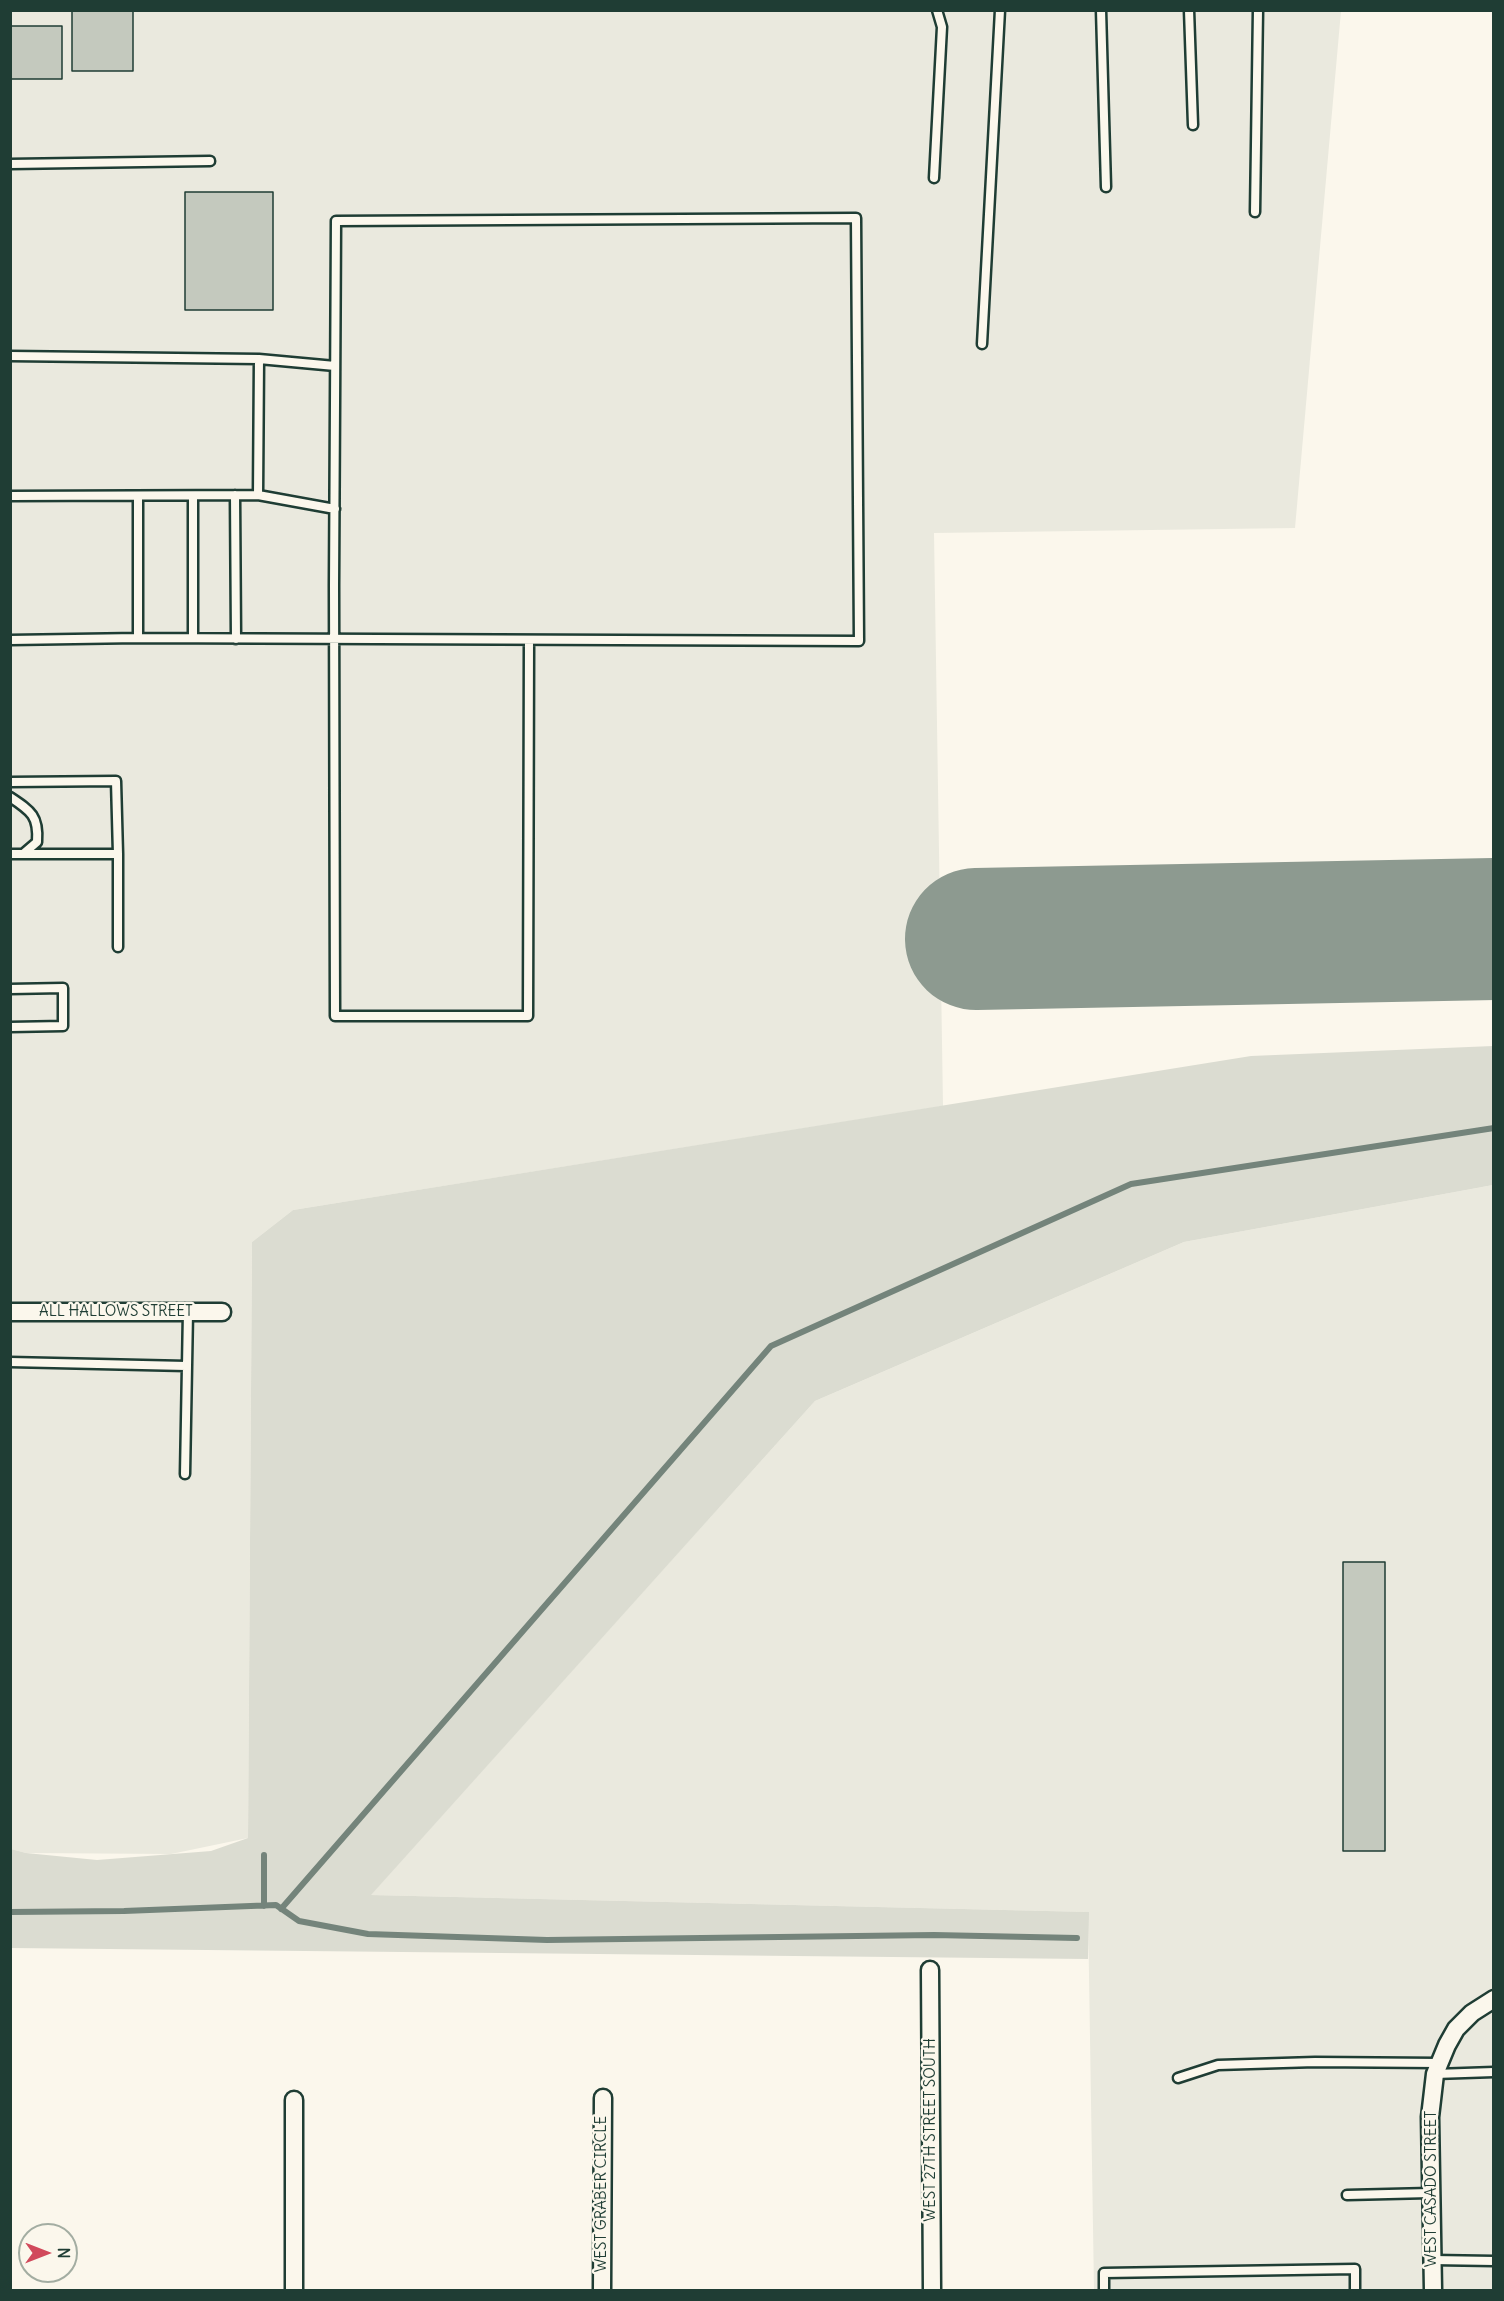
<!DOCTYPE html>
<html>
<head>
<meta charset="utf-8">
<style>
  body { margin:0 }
  #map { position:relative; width:1504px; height:2301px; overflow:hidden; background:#fbf7ec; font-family:Delius,sans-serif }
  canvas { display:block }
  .frame { position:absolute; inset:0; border:12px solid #1f3d34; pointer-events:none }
  .north { position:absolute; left:18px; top:2223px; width:60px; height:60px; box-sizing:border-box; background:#fbf7ec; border:2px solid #a3ada2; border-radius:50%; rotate:90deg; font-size:16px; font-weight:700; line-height:24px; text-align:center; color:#1f3d34 }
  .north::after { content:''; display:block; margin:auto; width:21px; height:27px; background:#d1495b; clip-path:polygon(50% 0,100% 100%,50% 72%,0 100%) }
</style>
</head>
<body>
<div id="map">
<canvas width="1504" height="2301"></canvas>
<div class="frame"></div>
<div class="north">N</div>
</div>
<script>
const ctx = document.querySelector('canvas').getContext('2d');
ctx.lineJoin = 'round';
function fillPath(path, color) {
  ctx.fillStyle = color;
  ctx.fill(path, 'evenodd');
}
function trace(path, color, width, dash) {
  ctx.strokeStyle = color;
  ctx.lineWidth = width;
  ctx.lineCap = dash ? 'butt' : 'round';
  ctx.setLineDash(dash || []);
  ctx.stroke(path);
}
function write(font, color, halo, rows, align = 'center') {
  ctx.font = font + ' Delius,sans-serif';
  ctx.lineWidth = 4.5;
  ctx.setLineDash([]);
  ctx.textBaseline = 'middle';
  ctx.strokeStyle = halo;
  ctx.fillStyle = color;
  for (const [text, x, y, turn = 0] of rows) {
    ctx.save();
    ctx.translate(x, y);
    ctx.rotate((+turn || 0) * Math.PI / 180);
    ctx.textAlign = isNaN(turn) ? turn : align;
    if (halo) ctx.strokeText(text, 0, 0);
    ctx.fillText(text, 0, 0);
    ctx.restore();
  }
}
fillPath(new Path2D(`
  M11,11H1341L1295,528L934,533L943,1106L293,1210L252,1242L248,1838L171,1854L26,1853L11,1849Z
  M1493,1185V2290H1094L1088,1912L370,1895L815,1401L1184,1242Z`), '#eae9de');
fillPath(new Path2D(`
  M1493,1046V1185L1184,1242L815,1401L371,1895L1089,1912L1088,1959L11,1948V1849L26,1853L97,1860L211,1851L248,1838L252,1242L293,1210L1251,1056Z`), '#dbdcd1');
trace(new Path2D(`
  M264,1855V1906
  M281,1909L771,1346L1131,1184L1494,1128
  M10,1912L124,1911L276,1905L299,1921L368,1934L547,1940L934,1935L1077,1938`), '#74847b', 6);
trace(new Path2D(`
  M976,939L1494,929`), '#8d9a90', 142);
const building = new Path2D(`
  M72,10H133V71H72Z
  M10,26H62V79H10Z
  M185,192H273V310H185Z
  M1343,1562H1385V1851H1343Z`);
fillPath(building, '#c4c9be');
trace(building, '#1f3d34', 1.5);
const service = new Path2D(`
  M1101,10L1106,187
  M1189,10L1193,125
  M10,164L210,161
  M934,178L942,27L937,10
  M1255,212L1258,10
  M982,344L1000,10
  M10,356L259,359L258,495L10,496
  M259,359L335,366
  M235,495L236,639
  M258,495L335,509
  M193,496V638
  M138,638C378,638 618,640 859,641L856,218L336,221L334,585C334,729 335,872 335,1016H528L529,640
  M10,640L138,638V496
  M10,782L116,781L118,854
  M10,797C31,811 39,816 37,842L23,854H10
  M23,854H118V947
  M10,989L63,988V1026L10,1027
  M10,1362L186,1366
  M185,1474L188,1312
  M1435,2074L1494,2072
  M1178,2078L1218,2065L1315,2062L1439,2063
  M1347,2195L1430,2193
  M1433,2260L1494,2261
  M1104,2290V2273L1355,2269V2290`);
const minor = new Path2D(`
  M10,1312H222
  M930,1970L932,2290
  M294,2100V2290
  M602,2290L603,2098
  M1433,2290L1430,2117L1435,2074L1447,2045L1456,2029L1472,2013L1494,1999`);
trace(service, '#1f3d34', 13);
trace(minor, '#1f3d34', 21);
trace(service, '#fbf7ec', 8);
trace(minor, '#fbf7ec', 16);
write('15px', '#1f3d34', '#fbf7ec', [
  ["ALL HALLOWS STREET",116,1312],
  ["WEST 27TH STREET SOUTH",931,2130,-90],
  ["WEST CASADO STREET",1432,2189,-90],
  ["WEST GRABER CIRCLE",602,2194,-90]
]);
</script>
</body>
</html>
